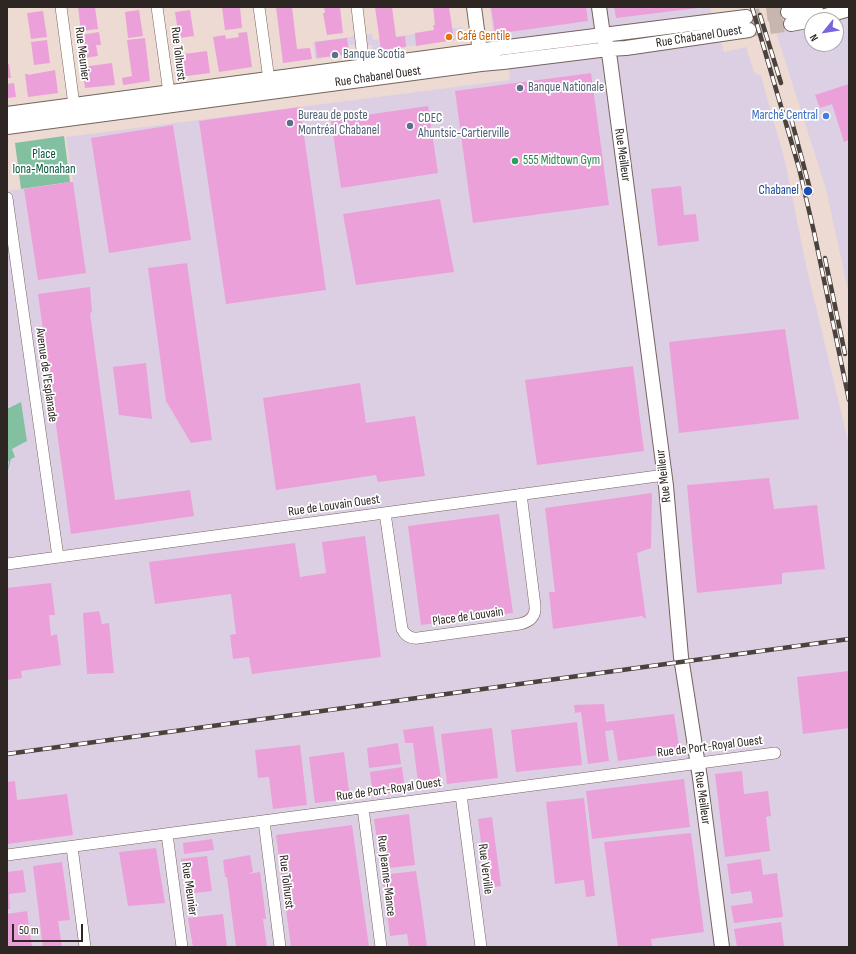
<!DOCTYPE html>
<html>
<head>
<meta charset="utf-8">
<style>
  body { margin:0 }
  #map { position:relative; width:856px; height:954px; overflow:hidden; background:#eddad2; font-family:"Sofia Sans Condensed",sans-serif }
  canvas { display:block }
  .frame { position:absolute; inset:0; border:8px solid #2d2623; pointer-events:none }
  .north { position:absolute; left:804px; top:12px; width:40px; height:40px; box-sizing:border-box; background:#fff; border:1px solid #aba8a7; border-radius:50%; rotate:240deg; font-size:11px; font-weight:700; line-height:16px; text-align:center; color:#2d2623 }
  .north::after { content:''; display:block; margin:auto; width:14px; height:18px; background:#7864de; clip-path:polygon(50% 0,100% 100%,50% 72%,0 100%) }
  .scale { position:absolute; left:12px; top:924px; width:71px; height:18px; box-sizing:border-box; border:2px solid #2d2623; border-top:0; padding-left:5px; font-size:12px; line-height:14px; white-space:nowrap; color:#2d2623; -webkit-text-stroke:3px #fff; paint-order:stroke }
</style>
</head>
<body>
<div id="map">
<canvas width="856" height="954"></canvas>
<div class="frame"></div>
<div class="north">N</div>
<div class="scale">50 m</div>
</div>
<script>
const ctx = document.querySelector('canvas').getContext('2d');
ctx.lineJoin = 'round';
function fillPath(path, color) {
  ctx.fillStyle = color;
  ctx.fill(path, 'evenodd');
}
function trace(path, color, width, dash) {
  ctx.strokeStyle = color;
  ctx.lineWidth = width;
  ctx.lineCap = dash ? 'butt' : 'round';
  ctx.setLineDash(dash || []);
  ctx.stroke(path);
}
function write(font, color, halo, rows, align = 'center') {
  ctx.font = font + ' "Sofia Sans Condensed",sans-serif';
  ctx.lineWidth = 3.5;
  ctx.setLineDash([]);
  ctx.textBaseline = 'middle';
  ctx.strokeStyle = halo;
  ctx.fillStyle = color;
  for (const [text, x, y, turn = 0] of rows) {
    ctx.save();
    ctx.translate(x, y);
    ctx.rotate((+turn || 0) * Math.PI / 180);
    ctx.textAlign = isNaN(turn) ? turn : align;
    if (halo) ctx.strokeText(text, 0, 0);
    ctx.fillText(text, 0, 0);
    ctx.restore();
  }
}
fillPath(new Path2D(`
  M768,7H849V295L826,189ZM812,20H836V44H812Z
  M462,27L463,39L372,51V45H349V55L315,59L313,42L372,34L373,40Z`), '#dbd0e4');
fillPath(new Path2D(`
  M490,7H710L724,52L746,47L754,72L761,76L785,161L806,265L849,445V947H7V191L73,182L66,137L510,80L504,32L493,34Z`), '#ddcfe3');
fillPath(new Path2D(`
  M64,136L70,182L21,189L15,143Z
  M21,402L27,441L12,449L15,457L11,459L7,474L9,461H7V409Z`), '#83c0a1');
fillPath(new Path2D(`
  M78,7H95L98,29L81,31Z
  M222,7H240L242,28L225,30Z
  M276,7H292L297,49L310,48L312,59L283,63Z
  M324,7H340L343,33L327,35L323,13H325Z
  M375,7H392L396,37L405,36L406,47L381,50Z
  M433,7H449L454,40L416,46L415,33L434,30L433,25H435Z
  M491,7H586L588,21L495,34Z
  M614,7H698V8L616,18Z
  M139,10L143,36L128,38L125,12Z
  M190,10L194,36L179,38L175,12Z
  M43,11L47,37L31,39L27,13Z
  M99,32L101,45H96L98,56L84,58L81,35Z
  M247,32L252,67L219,72L213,37L225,35L226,39L239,37L238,33Z
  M145,38L150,81L123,85L122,78L132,76L127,40Z
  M347,38L349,54L317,58L315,42Z
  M47,40L50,63L34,65L31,42Z
  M207,51L210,73L179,77L176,55Z
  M112,63L115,85L85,88L82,67Z
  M7,64H9L11,78H7Z
  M55,70L58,93L28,97L25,74H28V75Z
  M591,73L609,205L473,223L455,91Z
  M14,83L16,97L7,98V84Z
  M849,84V140L844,142L832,104L820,108L815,95Z
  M428,106L438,173L341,188L331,120Z
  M300,107L326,290L226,304L199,121Z
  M173,125L191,240L109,253L91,138Z
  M70,182H73L86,273L38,280L24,189Z
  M681,186L684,215L696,214L699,241L658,246L651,189Z
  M440,199L454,272L356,285L343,214Z
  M187,263L212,440L191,443L166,401L148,268Z
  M90,287L92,312L90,313L115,500L190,490L194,516L71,534L38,294Z
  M785,329L799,419L679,433L669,342Z
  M146,363L152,419L119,415L113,367Z
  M633,366L644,451L537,465L525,380Z
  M360,383L366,423L415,416L425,476L378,482L376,475L276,490L263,398Z
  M769,478L774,509L817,505L825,569L782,573V584L697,593L687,485Z
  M652,493L651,548L637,553L646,619L642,616L553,629L549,592H555L545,508Z
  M499,514L513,613L421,625L408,526Z
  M365,536L381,657L252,674L249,657L233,659L230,635L236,634L231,594L155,604L149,562L295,543L300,577L326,573L322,542Z
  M51,583L55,615H49L51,636L57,634L61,665L21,671L22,678L7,680V588Z
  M99,611L102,624L109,623L114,673L87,674L83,613Z
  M849,671V728L803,734L797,677Z
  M604,704L606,722L674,714L680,752L618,761L613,730L605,731L609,761L588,764L581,712L575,713L574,705Z
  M577,722L582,765L516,772L511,730Z
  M433,726L442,786L419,790L413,743H405L403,730Z
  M492,728L498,778L447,784L441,734Z
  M398,743L401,764L369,768L367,748Z
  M300,745L307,805L273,809L269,777L258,778L255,750Z
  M344,752L350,799L315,803L309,757Z
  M402,767L405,791L373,796L370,772Z
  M742,771L744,794L768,791L771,816L766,817L770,851L725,857L715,774Z
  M684,779L690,827L592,839L586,791Z
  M15,781L17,800L67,794L73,835L7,844V782Z
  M584,798L595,896L586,897L584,880L555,884L546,802Z
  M409,814L415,865L381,869L374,819Z
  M492,817L501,886L487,888L478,819Z
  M352,825L369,947H291L276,835Z
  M691,833L704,932L651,939L652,947H618L604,842Z
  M212,839L214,850L184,854L183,843Z
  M156,848L165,903L128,906L119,852Z
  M250,855L253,872L246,874L260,872L266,919H263L267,947H236L227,877H225L223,860Z
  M207,856L212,891L186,894L181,859Z
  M761,859L763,875L777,873L783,917L734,923L731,906L753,903L751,891L731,894L727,864Z
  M62,862L70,920L58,921L62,947H43L33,866Z
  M23,870L26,892L9,894L10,909H7V872Z
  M416,871L421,903L427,947H409L407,934L390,936L382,875Z
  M27,911L32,947H7V914Z
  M223,914L227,947H193L188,918Z
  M781,922L784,946L737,947L734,929Z`), '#eba0d9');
trace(new Path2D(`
  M746,17L788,12
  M749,30L791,24`), '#c7b6af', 14, [14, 7]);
const minor = new Path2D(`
  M61,7L74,105
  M157,7L170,100
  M259,7L270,87
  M357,7L364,66
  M7,198L58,557
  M385,513L402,629C405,635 410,639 418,638L520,624C530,622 536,616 535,606L521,494
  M7,564L665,475
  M461,795L481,947
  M363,808L381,947
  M264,821L280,947
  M167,834L182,947
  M72,847L85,947
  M7,855L775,753`);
const tertiary = new Path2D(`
  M474,7L481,60
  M599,7L603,35L608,49L610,60L666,486L681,657L700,778L722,947
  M788,12L816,7
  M812,20L849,9
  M791,24L812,20
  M7,114L500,48L746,17
  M7,127L481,64L503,62L608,49L626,48L749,30`);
trace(minor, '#74645c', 12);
trace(tertiary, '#74645c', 16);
trace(minor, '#fff', 11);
trace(tertiary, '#fff', 14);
const rail = new Path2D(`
  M752,7L799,168L814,232L849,400
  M760,15L781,83
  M791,118L811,193
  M825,258L845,354
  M7,754L849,639`);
trace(rail, '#4b423e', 4.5);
trace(rail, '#fff', 3, [9]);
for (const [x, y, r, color] of [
  [449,37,4,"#e8710a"],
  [335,55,4,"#5c6f8a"],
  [520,88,4,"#5c6f8a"],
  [826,116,4,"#3f7fe0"],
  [290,123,4,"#5c6f8a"],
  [410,126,4,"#5c6f8a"],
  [515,161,4,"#2e9e5b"],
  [808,191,5,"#1a4fb4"]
]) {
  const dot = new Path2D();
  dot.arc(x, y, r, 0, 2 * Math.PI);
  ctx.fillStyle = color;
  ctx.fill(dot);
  trace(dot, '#fff', 1.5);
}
write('13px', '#c56008', '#fff', [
  ["Café Gentile",457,37]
], 'left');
write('13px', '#2d2623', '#fff', [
  ["Rue Chabanel Ouest",699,37,-9],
  ["Rue Meunier",82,54,83],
  ["Rue Tolhurst",178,54,83],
  ["Rue Chabanel Ouest",378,77,-8],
  ["Rue Meilleur",622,155,82],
  ["Avenue de l'Esplanade",46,375,82],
  ["Rue Meilleur",664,476,-97],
  ["Rue de Louvain Ouest",334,506,-8],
  ["Place de Louvain",468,617,-8],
  ["Rue de Port-Royal Ouest",710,747,-7],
  ["Rue de Port-Royal Ouest",389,790,-8],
  ["Rue Meilleur",702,798,82],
  ["Rue Verville",485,869,83],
  ["Rue Jeanne-Mance",386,876,83],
  ["Rue Tolhurst",286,882,83],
  ["Rue Meunier",189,889,82]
]);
write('13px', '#4e5e75', '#fff', [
  ["Banque Scotia",343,55],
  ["Banque Nationale",528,88],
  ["Bureau de poste",298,116],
  ["Montréal Chabanel",298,131],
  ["CDEC",418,119],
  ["Ahuntsic-Cartierville",418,134]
], 'left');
write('13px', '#366cbe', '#fff', [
  ["Marché Central",818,116]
], 'right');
write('13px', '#035538', '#fff', [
  ["Place",44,155],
  ["Iona-Monahan",44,170]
]);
write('13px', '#27864d', '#fff', [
  ["555 Midtown Gym",523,161]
], 'left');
write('13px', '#164399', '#fff', [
  ["Chabanel",799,191]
], 'right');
</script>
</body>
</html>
